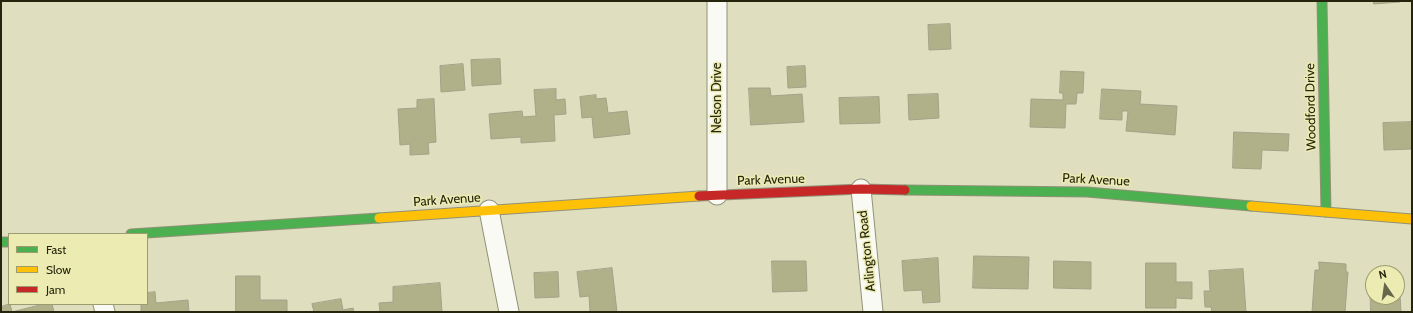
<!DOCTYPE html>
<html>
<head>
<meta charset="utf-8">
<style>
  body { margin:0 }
  #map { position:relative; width:1413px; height:313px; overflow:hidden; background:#dfdfbf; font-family:Cabin,sans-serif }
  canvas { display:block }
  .frame { position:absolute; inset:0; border:2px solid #25250e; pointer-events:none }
  .legend { position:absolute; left:8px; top:233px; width:140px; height:72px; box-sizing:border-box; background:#ececb2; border:1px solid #9c9c70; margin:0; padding:5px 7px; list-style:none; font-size:12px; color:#25250e }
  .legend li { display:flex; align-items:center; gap:8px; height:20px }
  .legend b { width:20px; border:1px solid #9c9c70 }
  .north { position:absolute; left:1365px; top:265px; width:40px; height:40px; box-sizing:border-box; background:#ececb2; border:1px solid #9c9c70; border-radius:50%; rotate:347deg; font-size:11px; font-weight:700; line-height:16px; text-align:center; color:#25250e }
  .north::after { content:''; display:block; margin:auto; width:14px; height:18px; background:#66664c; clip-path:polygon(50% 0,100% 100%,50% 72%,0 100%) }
</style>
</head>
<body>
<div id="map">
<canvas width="1413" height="313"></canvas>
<div class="frame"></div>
<ul class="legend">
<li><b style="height:5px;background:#4caf50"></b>Fast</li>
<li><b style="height:5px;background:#ffc107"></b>Slow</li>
<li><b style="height:5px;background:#c62828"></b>Jam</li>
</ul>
<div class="north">N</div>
</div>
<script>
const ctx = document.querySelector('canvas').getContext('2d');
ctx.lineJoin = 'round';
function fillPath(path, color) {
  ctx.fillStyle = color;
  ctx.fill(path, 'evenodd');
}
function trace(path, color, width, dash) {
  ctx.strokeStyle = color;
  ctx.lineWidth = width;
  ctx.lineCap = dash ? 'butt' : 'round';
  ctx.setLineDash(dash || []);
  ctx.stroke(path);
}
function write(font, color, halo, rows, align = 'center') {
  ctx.font = font + ' Cabin,sans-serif';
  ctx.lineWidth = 3;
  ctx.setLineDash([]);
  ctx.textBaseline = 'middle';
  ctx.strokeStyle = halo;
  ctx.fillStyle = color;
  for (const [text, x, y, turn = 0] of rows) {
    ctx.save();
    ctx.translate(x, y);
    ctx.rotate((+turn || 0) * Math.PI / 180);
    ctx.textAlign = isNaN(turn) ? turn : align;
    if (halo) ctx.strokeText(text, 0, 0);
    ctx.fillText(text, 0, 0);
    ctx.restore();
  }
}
const building = new Path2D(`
  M1374,1H1400V2L1374,4Z
  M950,24L951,49L929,50L928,25Z
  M500,59L501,84L472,86L471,60Z
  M463,64L465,90L441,92L440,66Z
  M805,66L806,87L788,88L787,67Z
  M1061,71L1084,72L1083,93H1077L1076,104H1066L1065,128L1030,127L1031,99L1063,100V93H1060Z
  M749,88H770L771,96L802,94L804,122L751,125Z
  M556,89V100L565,99L566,114L554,115L555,141L521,143V137L491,139L489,114L522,111L523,117L536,116L534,90Z
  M1102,89L1141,91L1140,104L1177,106L1175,135L1126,131L1128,111H1122V120L1100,119Z
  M938,94L939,118L909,120L908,95Z
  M596,95V99L606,98L608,113L627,111L630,134L594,138L592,117L582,118L580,97Z
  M879,97L880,123L840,124L839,98Z
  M434,99L436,142L428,143L429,154L410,155V144L400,145L398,109L417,108V100Z
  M1412,122V149L1384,150L1383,123Z
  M1234,132L1289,134L1288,151L1262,150L1261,169L1233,168Z
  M974,256L1029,257L1028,289L973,288Z
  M938,258L940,302L923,303L922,290L904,291L902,261Z
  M772,261H806L807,291L773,292Z
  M1054,261L1091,262V289L1054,288Z
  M1319,262L1346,264V272H1348L1345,312H1312L1315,270H1319Z
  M1146,263H1176V282H1192V299L1176,298V308H1146Z
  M612,268L617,312H590L589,296L580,297L577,272Z
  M1243,269L1246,312H1212L1211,307H1205L1204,291H1210L1209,271Z
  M558,272L559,297L535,298L534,273Z
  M236,276H260V300H287V312H236Z
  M1370,278H1373V297H1397V278H1399L1401,312H1371Z
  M440,283L442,312H380L379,303L393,302V287Z
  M155,292L156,303L188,300L189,312H141V304H147V293Z
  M341,299L343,310L353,308L354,312H314L312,304Z
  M10,304L12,312H1V307Z
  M44,304H52L54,312H12Z`);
fillPath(building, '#b0b089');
trace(building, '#a2a28a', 1);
const street = new Path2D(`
  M717,1V195
  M861,189L873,312
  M489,210L509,312
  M103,304L105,312`);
const fast = new Path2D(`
  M1322,1L1326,212
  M905,190L1087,192L1251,206
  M131,234L379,218
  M1,242H9`);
const slow = new Path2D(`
  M1251,206L1412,219
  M379,218L699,196`);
const jam = new Path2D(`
  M699,196L861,189L905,190`);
trace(street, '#919178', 21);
trace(fast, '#919178', 11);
trace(slow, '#919178', 11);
trace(jam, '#919178', 11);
trace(street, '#fafaf5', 19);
trace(fast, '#4caf50', 9);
trace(slow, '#ffc107', 9);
trace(jam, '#c62828', 9);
write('13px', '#25250e', '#ececb2', [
  ["Nelson Drive",717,98,-90],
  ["Woodford Drive",1311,107,-91],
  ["Park Avenue",771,180,-2],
  ["Park Avenue",1096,180,3],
  ["Park Avenue",447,200,-4],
  ["Arlington Road",867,251,-96]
]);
</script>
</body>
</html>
